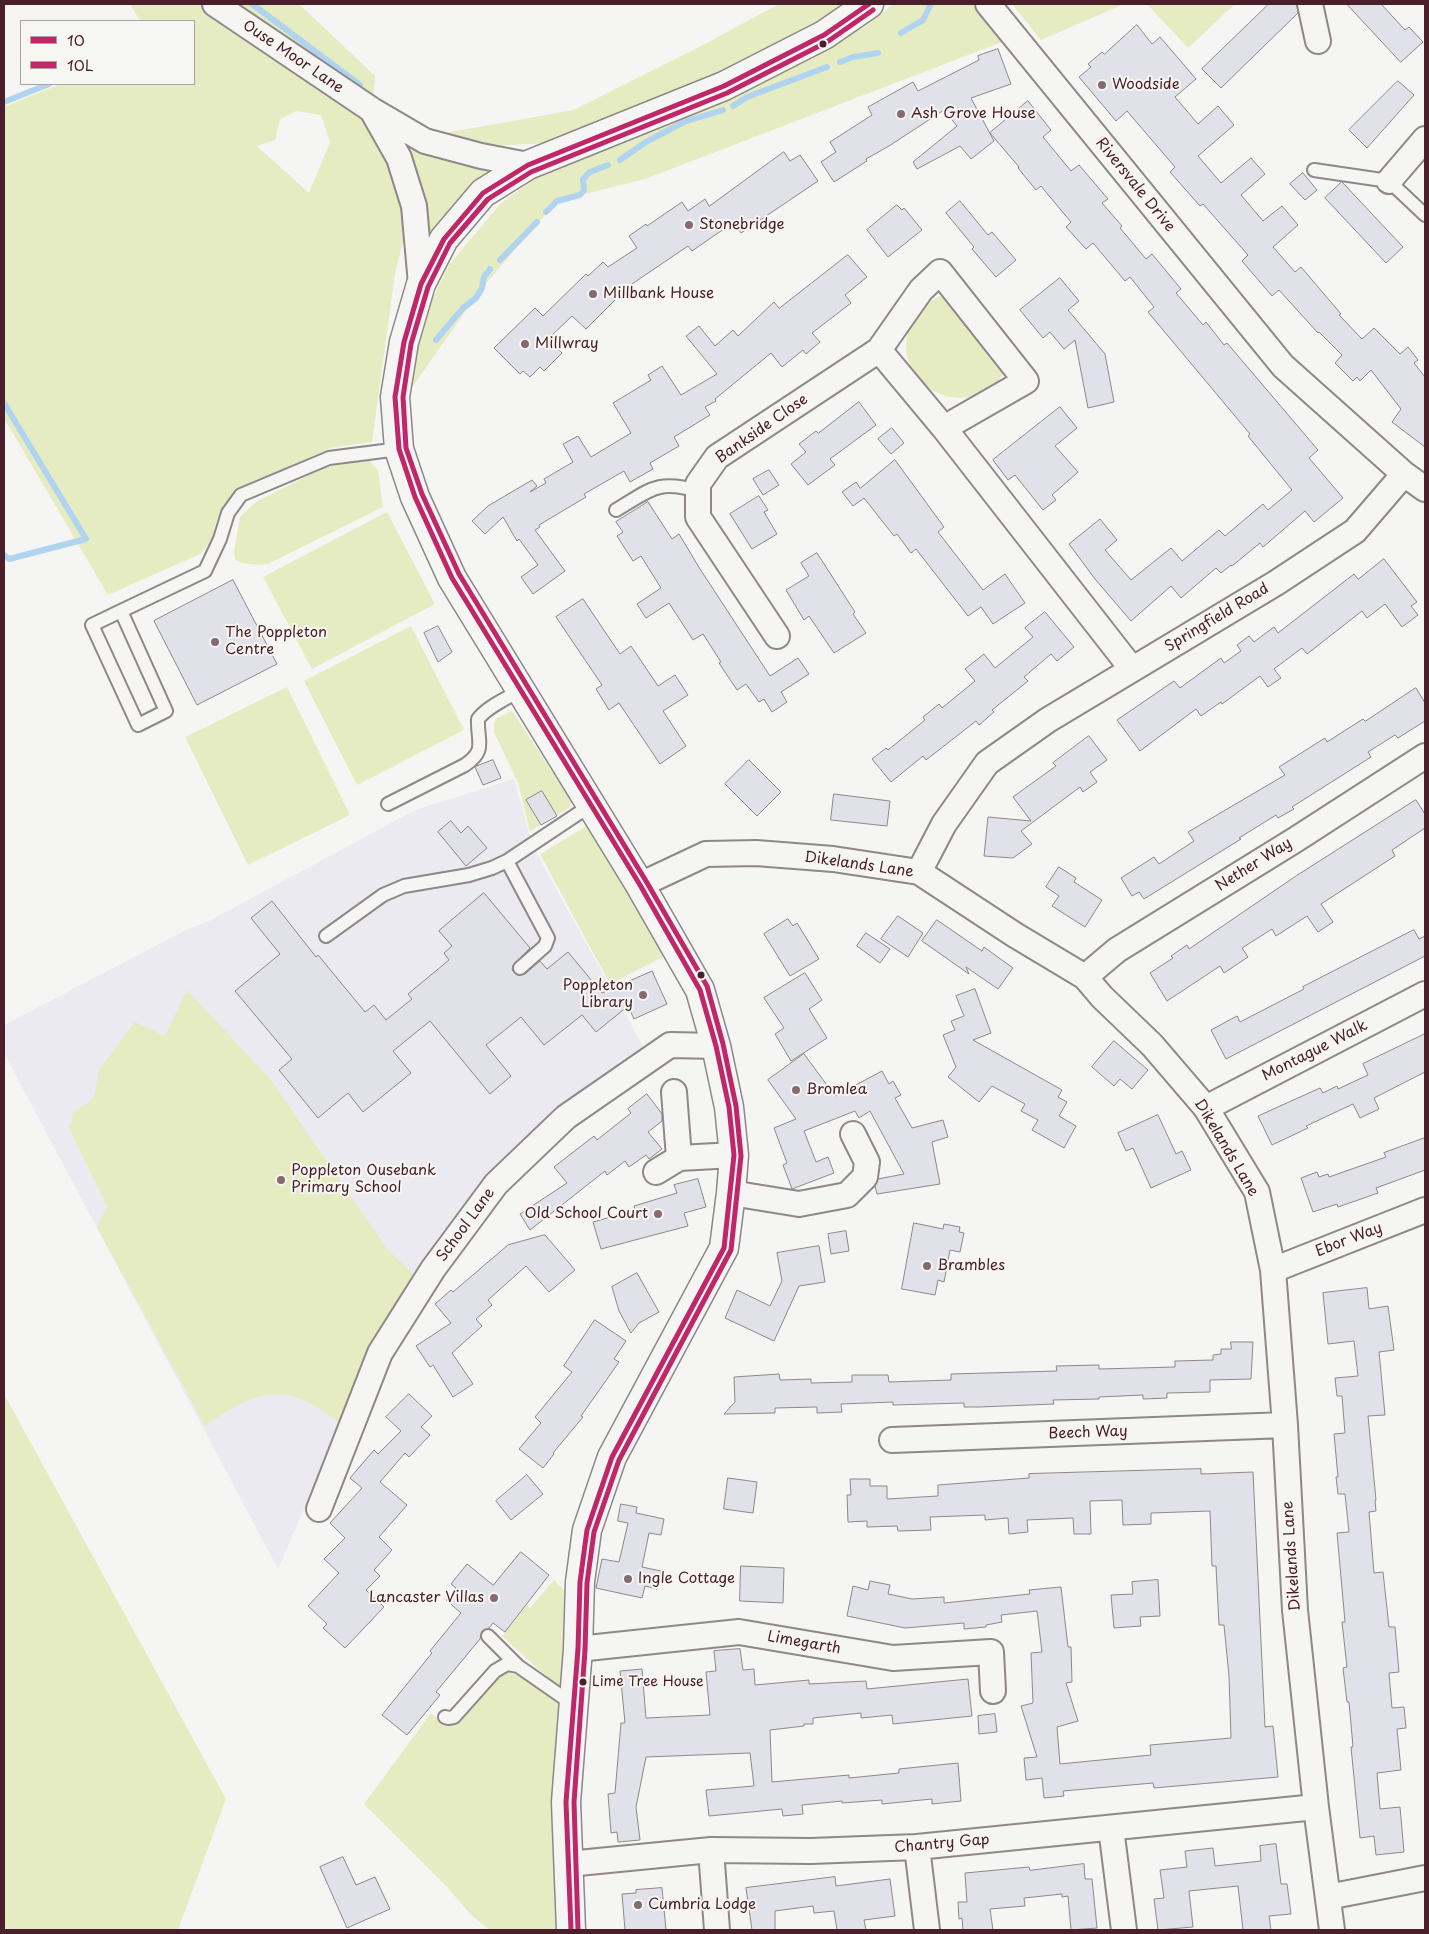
<!DOCTYPE html>
<html>
<head>
<meta charset="utf-8">
<style>
  body { margin:0 }
  #map { position:relative; width:1429px; height:1934px; overflow:hidden; background:#f5f5f3; font-family:"Playpen Sans",sans-serif }
  canvas { display:block }
  .frame { position:absolute; inset:0; border:5px solid #4a1f2b; pointer-events:none }
  .legend { position:absolute; left:20px; top:20px; width:175px; height:65px; box-sizing:border-box; background:#f6f6f2; border:1px solid #b1a0a2; margin:0; padding:6px 9px; list-style:none; font-size:15px; color:#4a1f2b }
  .legend li { display:flex; align-items:center; gap:10px; height:25px }
  .legend b { width:25px; border:1px solid #b1a0a2 }
</style>
</head>
<body>
<div id="map">
<canvas width="1429" height="1934"></canvas>
<div class="frame"></div>
<ul class="legend">
<li><b style="height:6px;background:#c02769"></b>10</li>
<li><b style="height:6px;background:#c02769"></b>10L</li>
</ul>
</div>
<script>
const ctx = document.querySelector('canvas').getContext('2d');
ctx.lineJoin = 'round';
function fillPath(path, color) {
  ctx.fillStyle = color;
  ctx.fill(path, 'evenodd');
}
function trace(path, color, width, dash) {
  ctx.strokeStyle = color;
  ctx.lineWidth = width;
  ctx.lineCap = dash ? 'butt' : 'round';
  ctx.setLineDash(dash || []);
  ctx.stroke(path);
}
function write(font, color, halo, rows, align = 'center') {
  ctx.font = font + ' "Playpen Sans",sans-serif';
  ctx.lineWidth = 4;
  ctx.setLineDash([]);
  ctx.textBaseline = 'middle';
  ctx.strokeStyle = halo;
  ctx.fillStyle = color;
  for (const [text, x, y, turn = 0] of rows) {
    ctx.save();
    ctx.translate(x, y);
    ctx.rotate((+turn || 0) * Math.PI / 180);
    ctx.textAlign = isNaN(turn) ? turn : align;
    if (halo) ctx.strokeText(text, 0, 0);
    ctx.fillText(text, 0, 0);
    ctx.restore();
  }
}
fillPath(new Path2D(`
  M514,779L533,847L645,1050L536,1134L442,1232L381,1332L278,1569L4,1053V1025L184,931L209,921L415,810Z`), '#eaeaf0');
fillPath(new Path2D(`
  M130,4H299L375,76L372,110L394,161L406,229L395,274L372,442L330,448L233,494L216,521L212,540L200,554L108,595L4,418V107L60,84H194V21H140ZM296,111L321,115L330,142L309,193L257,146L275,140L280,119Z
  M779,4H843L816,23L691,86L548,143L494,146L445,133L574,110L703,45Z
  M893,4H972L1002,42L645,179L557,201L482,288L410,390L419,326L449,265L501,203L557,163L783,66L865,27Z
  M1012,4H1124L1041,40Z
  M1147,4H1235L1188,48Z
  M404,142L499,168L429,248L419,192Z
  M950,293L1010,363C1004,374 998,383 988,390C962,407 924,395 911,368C896,335 918,300 950,293Z
  M369,460L378,470L383,507L268,564C256,565 246,565 235,560L234,551L240,517L257,501L326,467Z
  M387,512L435,604L312,669L263,577Z
  M411,626L464,730L357,785L304,681Z
  M287,687L350,815L248,865L185,737Z
  M512,711L572,802L569,808L530,831L518,783L494,732V723L497,718Z
  M588,825L665,956L610,984L540,854Z
  M187,990L271,1080L387,1249L415,1276L381,1331L338,1422C287,1381 257,1389 205,1426L97,1227L107,1206L69,1128L73,1113L94,1098L99,1070L135,1022L165,1036Z
  M4,1394L226,1799L178,1930H4Z
  M554,1580L564,1590L563,1679L560,1685H556L502,1636L527,1605L530,1608Z
  M508,1672L523,1676L558,1701L559,1705L553,1796V1855L557,1930H489L470,1914L448,1888L364,1804L431,1713C440,1721 445,1724 457,1721L497,1677Z`), '#e6ecc1');
trace(new Path2D(`
  M252,4L360,85
  M901,33L923,20L931,4
  M840,62L853,57L878,53
  M4,102L49,84
  M733,106L747,97L827,67
  M620,160L646,142L684,122L723,110
  M546,212L557,201L580,195L584,190L583,179L590,172L608,165
  M500,260L537,222
  M436,340L463,308L476,298L482,288L484,277L490,269
  M4,403L86,539L9,559L4,555`), '#b0d3f0', 6);
const building = new Path2D(`
  M1269,4H1297L1298,13L1221,88L1202,69Z
  M1347,4H1381L1405,30L1409,27L1423,42L1401,62Z
  M1137,25L1152,44L1160,37L1196,79L1175,97L1198,124L1218,106L1234,125L1198,156L1221,183L1251,158L1265,174L1241,195L1263,221L1282,206L1298,225L1273,247L1295,272L1301,267L1341,314L1339,315L1362,339L1374,328L1400,354L1408,347L1418,360L1414,363L1425,377V447L1392,422L1401,409L1371,370L1360,381L1357,377L1353,381L1335,363L1342,355L1319,332L1318,333L1279,290L1272,296L1242,261L1248,255L1203,204L1200,206L1170,172L1175,167L1127,111L1116,121L1079,77L1091,67L1088,64L1102,52L1104,54Z
  M998,49L1011,84L971,98L994,141L971,159L960,146L917,169L913,162L957,126L944,110L889,146L866,159L867,161L834,182L821,162L836,152L830,142L872,115L868,107L913,82L918,91L979,60L978,56Z
  M1398,81L1414,95L1367,148L1349,130Z
  M1028,101L1051,130L1043,137L1071,171L1079,165L1108,199L1102,203L1122,226L1120,228L1146,259L1152,254L1181,289L1176,293L1203,325L1206,322L1224,345L1227,343L1318,450L1309,458L1343,498L1314,522L1305,511L1263,547L1260,543L1232,566L1231,565L1221,573L1216,568L1181,598L1171,586L1131,621L1095,579L1069,544L1100,519L1117,540L1105,550L1131,580L1171,548L1182,561L1219,530L1225,536L1263,504L1268,510L1292,490L1248,436L1250,434L1148,312L1154,307L1130,277L1125,281L1093,243L1086,249L1066,227L1071,222L1060,209L1041,186L1036,190L1018,168L1019,167L990,133Z
  M784,152L790,161L800,155L818,181L741,233L734,222L692,251L688,246L629,286L586,329L572,316L548,339L562,353L544,371L540,367L530,377L523,371L520,374L494,348L535,308L543,316L586,274L588,276L603,262L608,267L637,248L629,236L646,224L647,226L682,202L688,211L705,199L709,206Z
  M1303,173L1317,190L1305,200L1290,184Z
  M1342,182L1403,247L1386,263L1325,198Z
  M960,201L988,235L992,232L1016,260L996,277L972,249L974,247L946,213Z
  M897,205L902,210L904,208L922,230L888,257L867,230Z
  M848,255L867,277L845,295L851,303L812,333L820,342L806,354L803,350L782,367L771,353L715,399L716,401L705,407L710,415L674,437L679,446L650,463L653,469L630,482L624,471L584,494L586,497L539,525L540,527L535,530L565,571L533,594L521,577L538,565L519,539L517,541L503,517L485,534L472,521L488,506L532,480L537,486L530,492L546,483L544,479L573,462L563,444L578,436L591,457L631,433L613,403L651,380L648,375L662,366L681,395L717,374L686,336L699,326L715,346L733,330L738,336L774,302L779,308Z
  M1060,278L1079,301L1068,310L1105,354L1114,402L1088,408L1075,340L1064,349L1050,332L1043,338L1020,310Z
  M859,402L876,425L830,459L835,465L808,485L791,464L806,452L799,444L816,431L818,433Z
  M1060,407L1077,428L1055,446L1078,472L1052,495L1056,500L1043,510L1015,475L1008,480L993,460Z
  M892,428L904,443L891,454L878,439Z
  M895,460L944,527L938,532L983,590L1005,574L1025,603L993,624L981,607L968,616L916,549L911,553L897,534L894,536L864,498L853,506L842,492L856,482L860,488Z
  M769,470L779,485L763,495L753,479Z
  M759,496L768,510L764,512L777,534L752,549L730,514Z
  M648,502L672,539L679,534L700,569L770,676L798,658L809,674L781,692L787,702L772,712L764,699L759,702L746,684L737,690L719,663L721,662L703,634L693,640L669,603L646,618L637,604L661,588L641,556L633,561L617,536L623,532L616,522Z
  M817,553L855,612L853,614L866,633L834,653L809,616L804,620L786,590L809,576L801,563Z
  M1384,559L1417,602L1411,606L1418,615L1402,627L1385,604L1367,618L1362,611L1307,654L1302,648L1274,669L1281,678L1268,687L1260,676L1222,704L1221,702L1201,716L1196,709L1140,751L1117,720L1174,681L1180,688L1221,658L1224,663L1241,651L1237,645L1249,636L1254,642L1274,627L1278,633L1354,574L1358,579Z
  M233,580L277,664L197,705L154,621Z
  M583,599L620,654L631,646L658,686L675,675L688,695L663,711L686,746L660,764L619,703L609,710L596,689L602,685L556,617Z
  M1045,612L1074,647L1057,661L1051,654L1024,677L1028,681L992,710L994,712L979,725L976,721L926,760L923,756L891,782L872,759L886,748L888,750L925,720L923,717L939,704L942,708L975,681L965,669L984,654L995,668L1033,637L1025,628Z
  M438,626L452,652L438,662L424,633Z
  M1416,688L1425,703V721L1398,738L1395,735L1368,752L1371,757L1292,807L1294,809L1278,818L1276,815L1239,838L1241,839L1144,899L1139,892L1132,896L1121,878L1154,857L1159,864L1194,841L1188,832L1285,775L1279,767L1325,738L1327,742L1363,719L1365,721Z
  M1089,736L1107,760L1090,772L1097,782L1083,792L1080,787L1021,831L1032,844L1013,858L984,856L988,817L1031,821L1013,797L1056,766L1053,763Z
  M493,760L501,778L483,785L475,767Z
  M749,760L781,792L757,816L725,784Z
  M542,791L557,816L541,825L526,800Z
  M834,794L890,801L887,826L831,820Z
  M1416,800L1425,814V828L1392,850L1395,856L1321,904L1333,922L1318,932L1307,916L1276,936L1272,929L1242,948L1248,957L1224,973L1220,966L1167,1001L1150,973L1173,958L1171,956L1187,945L1189,949L1296,876Z
  M451,821L461,833L468,826L487,848L466,866L438,832Z
  M1059,867L1076,878L1074,882L1102,900L1085,927L1052,906L1059,896L1046,887Z
  M484,893L530,948L513,965L512,970L517,975L525,974L540,961L547,969L568,952L602,993L652,971L667,1004L634,1019L628,1006L596,1032L582,1015L544,1045L521,1017L486,1045L511,1076L490,1094L430,1021L393,1051L411,1073L363,1112L348,1093L318,1118L279,1070L292,1059L235,991L280,954L251,918L272,901L316,957L318,955L365,1012L374,1005L386,1020L412,999L408,994L449,960L444,953L452,946L439,931Z
  M898,916L923,933L908,957L881,939Z
  M788,919L793,926L797,923L819,959L790,976L764,934Z
  M937,920L982,951L984,947L1013,968L998,989L966,967L969,974L922,941Z
  M1414,930L1419,939L1425,936V956L1226,1059L1211,1030L1237,1016L1240,1022L1304,989L1303,987Z
  M866,933L890,949L880,963L857,946Z
  M805,973L822,1000L809,1009L827,1038L791,1061L775,1034L784,1028L764,998Z
  M975,989L991,1033L973,1040L1062,1090L1058,1097L1067,1102L1059,1116L1076,1126L1064,1148L1032,1130L1038,1120L1021,1111L1025,1104L992,1086L979,1102L948,1077L956,1067L943,1035L955,1030L951,1021L964,1016L956,996Z
  M1425,1034V1072L1374,1098L1379,1109L1360,1118L1353,1104L1306,1126L1308,1128L1272,1145L1258,1116L1320,1088L1323,1093L1337,1086L1338,1089L1368,1075L1363,1064Z
  M1114,1041L1148,1070L1132,1089L1120,1079L1114,1086L1092,1067Z
  M804,1054L835,1096L882,1071L889,1084L893,1081L901,1095L895,1098L912,1128L943,1120L948,1137L932,1142L940,1184L877,1194L875,1186L878,1179L904,1174L870,1111L859,1118L855,1111L804,1131L816,1162L828,1157L834,1173L792,1189L783,1165L787,1163L774,1128L796,1119L768,1080Z
  M647,1094L662,1114V1121L648,1132L662,1149L649,1159L646,1155L629,1167L625,1161L607,1175L605,1171L530,1230L520,1214L567,1183L554,1167L594,1136L597,1140L631,1113L628,1109Z
  M1158,1115L1176,1154L1182,1151L1191,1170L1151,1188L1133,1148L1126,1151L1118,1133Z
  M1425,1138V1170L1376,1188L1378,1193L1338,1207L1337,1204L1313,1212L1301,1178L1317,1172L1319,1177L1328,1174L1329,1177L1386,1157L1384,1153Z
  M698,1179L706,1207L684,1213L688,1226L601,1249L593,1222L635,1210L634,1206L677,1193L674,1185Z
  M914,1223L943,1229L944,1224L960,1227L959,1232L964,1233L960,1252L950,1250L944,1282L938,1280L935,1295L902,1289Z
  M846,1231L849,1251L831,1254L828,1234Z
  M545,1235L575,1270L549,1292L526,1266L488,1300L492,1305L476,1319L482,1326L452,1353L473,1384L453,1397L433,1365L430,1367L416,1346L451,1323L435,1304L451,1290L453,1292L508,1245Z
  M819,1246L825,1282L799,1286L774,1341L725,1318L737,1290L770,1306L782,1281L777,1253Z
  M637,1273L659,1312L639,1323L631,1333L619,1311L612,1287Z
  M1367,1288L1369,1309L1388,1306L1394,1350L1379,1352L1385,1415L1368,1416L1376,1500H1375L1376,1511L1369,1512L1374,1573L1383,1572L1389,1627H1395L1399,1672L1389,1673L1392,1708L1404,1707L1406,1728L1397,1729L1401,1770L1377,1773L1380,1809L1400,1807L1404,1852L1376,1855L1374,1836L1360,1838L1351,1747H1353L1349,1702H1347L1343,1668L1347,1667L1342,1622H1345L1337,1533L1349,1532L1345,1494H1338L1336,1477H1338L1334,1434L1345,1433L1342,1396H1337L1335,1378L1358,1376L1354,1341L1328,1344L1323,1293Z
  M595,1320L626,1341L614,1359L619,1362L581,1416L583,1417L553,1453L554,1454L543,1468L519,1449L541,1423L535,1417L572,1372L564,1366Z
  M1231,1342H1253L1251,1379L1210,1380V1392L1167,1393V1398L1143,1399V1395L1099,1397V1399L1053,1400L1054,1404L979,1407H964V1403L893,1405V1402L841,1404L842,1412L817,1413V1407L775,1408V1413L724,1414L735,1402L734,1377L779,1374L780,1380L811,1379V1383L852,1382V1375H888L889,1382L951,1380V1374L1057,1371L1056,1366L1099,1365V1369L1175,1367V1361L1213,1360V1355L1221,1354V1349H1231Z
  M409,1394L432,1416L421,1427L430,1435L409,1457L405,1453L380,1482L407,1505L379,1537L392,1550L374,1570L380,1576L366,1590L384,1607L345,1648L323,1628L327,1624L308,1606L339,1573L324,1559L345,1538L330,1523L362,1488L350,1478L374,1450L378,1454L401,1431L386,1417Z
  M1201,1469V1474L1253,1472L1265,1727L1273,1726L1278,1777L1154,1788L1153,1783L1063,1791L1064,1796L1044,1798L1042,1778L1026,1780L1024,1758L1037,1757L1021,1706L1033,1703L1031,1653L1042,1652L1037,1611L1001,1615L1002,1622L986,1625V1627L964,1629V1623L905,1628L847,1616L853,1586L868,1590L870,1581L890,1585L888,1594L912,1599L944,1597V1603L1030,1594L1029,1590L1061,1587L1068,1647H1071L1072,1682L1066,1683L1078,1721L1057,1727L1060,1764L1151,1755L1150,1745L1231,1738L1229,1676L1224,1625H1219L1216,1566H1212L1210,1511L1151,1513V1524L1123,1525L1122,1500L1090,1501L1091,1534H1074L1073,1518L1027,1520L1028,1532L1009,1534L1008,1518L985,1520V1515L930,1517L931,1530L898,1531L897,1526L867,1527V1521L848,1522L847,1495H851L850,1479H870V1486H887V1499L938,1496V1485L1029,1478V1474Z
  M527,1475L543,1494L511,1520L496,1501Z
  M728,1478L757,1482L753,1513L724,1509Z
  M621,1504L637,1507L636,1513L664,1519L661,1535L649,1533L642,1567L661,1571L657,1589L645,1586L642,1598L596,1588L602,1559L619,1562L628,1523L618,1521Z
  M521,1552L549,1575L505,1632L493,1623L489,1628L482,1631L480,1639L436,1692L440,1695L407,1735L382,1715L432,1653L430,1651L461,1613L446,1600L456,1588L451,1584L467,1564L493,1585Z
  M741,1566L784,1568L783,1603L740,1601Z
  M1158,1580L1160,1616L1140,1617L1141,1626L1114,1628L1111,1595L1133,1594L1132,1582Z
  M740,1649L743,1670L754,1669L755,1685L809,1680V1684L866,1681L867,1689L968,1679L972,1716L893,1724L892,1715L861,1718V1713L813,1718V1724H804V1726L770,1730L772,1782L849,1775V1778L899,1773V1769L958,1763L961,1801L932,1804V1799L882,1804V1800L842,1803V1801L802,1805L803,1814L783,1816L782,1809L709,1816L706,1790L754,1786L750,1753L646,1757L636,1807L640,1840L618,1842L617,1832L611,1833L608,1794L615,1793L621,1723H625L620,1671L642,1669L646,1718L710,1715L706,1672L716,1671L714,1651Z
  M995,1714L997,1732L979,1734L978,1716Z
  M1276,1844L1281,1884H1287L1291,1914L1269,1916L1271,1930H1243L1238,1886L1189,1891L1193,1927L1158,1930L1154,1899L1164,1898L1160,1870L1187,1867L1185,1851L1213,1848L1215,1866L1261,1861L1260,1846Z
  M343,1857L356,1885L375,1877L390,1909L347,1928L320,1867Z
  M1084,1864L1085,1879H1092L1097,1928L1071,1930L1068,1896L1062,1897V1894L1024,1898L1025,1906L990,1909L993,1930H963L962,1918L959,1919L958,1902H967L965,1873L1029,1867L1030,1870Z
  M835,1877L836,1886L890,1879L895,1916L864,1920L866,1930H837L834,1911L814,1913L813,1906L775,1911V1930H752L746,1888Z
  M662,1888L666,1930H625L622,1894L636,1893V1890Z`);
fillPath(building, '#e1e1ea');
trace(building, '#8f8788', 1);
const service = new Path2D(`
  M1314,170L1389,181L1425,215
  M616,510C650,490 657,479 698,491
  M121,611L92,625L138,725L166,711L121,611L205,571L220,539L228,513L241,495L329,458L399,449
  M388,804L465,765C487,750 477,742 478,719C487,707 507,698 521,690
  M507,861L548,938L545,946L520,968
  M326,936L383,895L404,886L469,875L492,868L507,861L591,805
  M488,1636L518,1666
  M445,1717L448,1718L454,1717L495,1671L507,1664L518,1666L574,1705`);
const minor = new Path2D(`
  M215,4L372,110L425,141L481,156L528,165
  M988,4L1283,366L1404,474L1425,489
  M1310,4L1318,41
  M373,112L399,158L414,206L421,284
  M1389,181L1425,139
  M879,350L921,290L940,272L1026,381L944,428
  M777,636L698,517V484L717,457L879,350L944,428L1132,669
  M919,872L944,824L987,763L1048,720L1276,583L1355,531L1404,474
  M640,885L706,854L756,853L833,859L919,872L1015,935L1085,977L1102,997L1152,1045L1206,1108L1257,1192L1273,1270L1285,1425L1295,1610L1316,1807L1332,1930
  M1085,977L1117,950L1295,840L1425,756
  M674,1092L679,1158L734,1155
  M1206,1108L1425,994
  M656,1172L679,1158
  M731,1193L799,1204L847,1195L865,1177L867,1162L853,1134
  M1273,1270L1425,1210
  M892,1440L1285,1425
  M319,1509L380,1353L433,1269L496,1184L566,1117L670,1045L716,1046
  M578,1649L739,1632L893,1658L991,1652L993,1691
  M1111,1828L1124,1930
  M917,1847L927,1930
  M711,1850L717,1930
  M568,1864L711,1850L811,1851L917,1847L1316,1807
  M1328,1897L1425,1878`);
const tertiary = new Path2D(`
  M571,1930L566,1802L578,1649L580,1582L587,1530L612,1457L724,1248L731,1193L734,1155L729,1107L716,1046L700,990L640,885L452,578L415,497L399,449L395,397L404,342L421,284L444,239L483,193L528,165L724,86L824,35L869,4`);
trace(service, '#8f8788', 16);
trace(minor, '#8f8788', 28);
trace(tertiary, '#8f8788', 31);
trace(service, '#f5f5f3', 12);
trace(minor, '#f5f5f3', 24);
trace(tertiary, '#f5f5f3', 28);
trace(new Path2D(`
  M571,1930L566,1802L578,1649L580,1582L587,1530L612,1457L724,1248L734,1155L729,1107L716,1046L700,990L640,885L452,578L415,497L399,449L395,397L404,342L421,284L444,239L483,193L528,165L724,86L824,35L869,4`), '#c02769', 5);
trace(new Path2D(`
  M578,1930L574,1802L585,1650L587,1583L594,1532L619,1460L731,1250L741,1156L736,1106L723,1044L707,986L646,881L459,574L422,494L406,448L403,397L411,344L428,287L450,243L488,199L531,172L727,93L827,42L873,10`), '#c02769', 5);
for (const [x, y, r, color] of [
  [823,44,4.5,"#4a1f2b"],
  [1102,85,5,"#866a71"],
  [901,114,5,"#866a71"],
  [689,225,5,"#866a71"],
  [593,294,5,"#866a71"],
  [525,344,5,"#866a71"],
  [215,642,5,"#866a71"],
  [701,975,4.5,"#4a1f2b"],
  [643,995,5,"#866a71"],
  [796,1090,5,"#866a71"],
  [281,1180,5,"#866a71"],
  [658,1214,5,"#866a71"],
  [927,1266,5,"#866a71"],
  [628,1579,5,"#866a71"],
  [494,1598,5,"#866a71"],
  [583,1682,4.5,"#4a1f2b"],
  [638,1905,5,"#866a71"]
]) {
  const dot = new Path2D();
  dot.arc(x, y, r, 0, 2 * Math.PI);
  ctx.fillStyle = color;
  ctx.fill(dot);
  trace(dot, '#f6f6f2', 2);
}
write('14px', '#4a1f2b', '#f6f6f2', [
  ["Lime Tree House",592,1682]
], 'left');
write('15px', '#4a1f2b', '#f6f6f2', [
  ["Ouse Moor Lane",293,57,34],
  ["Riversvale Drive",1135,185,51],
  ["Bankside Close",762,429,-35],
  ["Springfield Road",1217,618,-31],
  ["Dikelands Lane",859,865,8],
  ["Nether Way",1254,865,-32],
  ["Montague Walk",1315,1051,-27],
  ["Dikelands Lane",1226,1148,59],
  ["School Lane",466,1225,-54],
  ["Ebor Way",1349,1240,-21],
  ["Beech Way",1088,1433,-2],
  ["Dikelands Lane",1292,1556,-94],
  ["Limegarth",804,1643,10],
  ["Chantry Gap",942,1844,-5]
]);
write('15px', '#4a1f2b', '#f6f6f2', [
  ["Woodside",1112,85],
  ["Ash Grove House",911,114],
  ["Stonebridge",699,225],
  ["Millbank House",603,294],
  ["Millwray",535,344],
  ["The Poppleton",225,633],
  ["Centre",225,650],
  ["Poppleton",633,986,"right"],
  ["Library",633,1003,"right"],
  ["Bromlea",806,1090],
  ["Poppleton Ousebank",291,1171],
  ["Primary School",291,1188],
  ["Old School Court",648,1214,"right"],
  ["Brambles",937,1266],
  ["Ingle Cottage",638,1579],
  ["Lancaster Villas",484,1598,"right"],
  ["Cumbria Lodge",648,1905]
], 'left');
</script>
</body>
</html>
